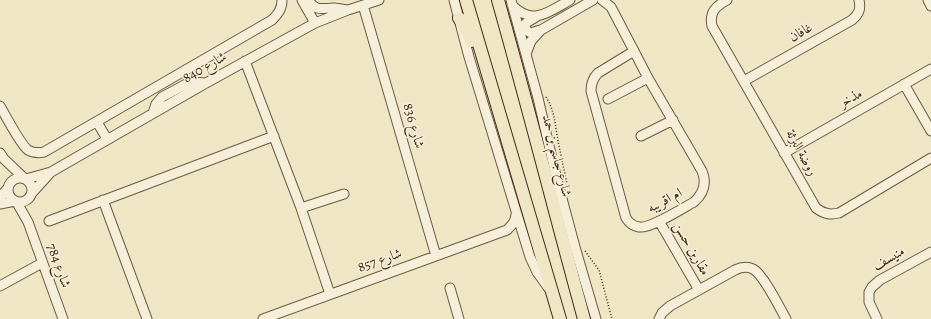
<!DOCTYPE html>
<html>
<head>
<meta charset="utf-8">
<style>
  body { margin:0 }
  canvas { display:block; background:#efe6c5 }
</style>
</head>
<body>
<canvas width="931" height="319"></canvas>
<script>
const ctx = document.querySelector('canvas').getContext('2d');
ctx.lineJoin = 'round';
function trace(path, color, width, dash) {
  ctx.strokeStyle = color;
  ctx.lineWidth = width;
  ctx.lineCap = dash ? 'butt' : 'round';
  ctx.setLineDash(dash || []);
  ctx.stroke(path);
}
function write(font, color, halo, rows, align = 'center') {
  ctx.font = font + ' Alegreya,Amiri,serif';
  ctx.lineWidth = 3;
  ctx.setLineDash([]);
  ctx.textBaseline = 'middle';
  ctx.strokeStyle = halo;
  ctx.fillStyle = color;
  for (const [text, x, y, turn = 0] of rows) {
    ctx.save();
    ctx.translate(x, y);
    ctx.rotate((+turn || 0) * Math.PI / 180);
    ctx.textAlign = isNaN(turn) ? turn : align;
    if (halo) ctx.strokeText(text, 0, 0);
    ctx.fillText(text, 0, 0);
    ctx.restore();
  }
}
const minor = new Path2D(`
  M302,0L315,23
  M308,0C317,12 321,8 334,8C338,8 342,9 347,10
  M454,0L469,57L530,257L537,272L550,290
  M511,0L538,98L557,180L575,247L596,319
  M602,0L611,7L634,51
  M727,0C716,6 709,12 712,26L816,208C824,214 830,215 839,213L931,158
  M928,0L931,6
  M363,5L436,256
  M512,5C533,27 550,11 570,0
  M536,17L526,23C524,28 526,31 531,33L540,30
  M634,51L648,78L702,171C707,183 704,193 694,202C683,208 650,229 639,227C633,226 629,223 626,218L591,91C591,83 593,78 598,73Z
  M526,54L531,41L541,30L593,0
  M245,61L301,208L330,294
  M744,81L852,20C859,14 861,9 859,0
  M904,84L931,131
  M608,99L648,78
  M0,106C6,116 20,144 28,150C33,153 39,153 44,152L272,20C278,14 282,9 282,0
  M153,113L156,104L162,97L188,83L193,82L206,83
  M97,122L107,139
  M641,136L673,120
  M0,153L4,159L25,179
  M784,153L931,69
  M8 190a12 12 0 1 1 24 0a12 12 0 1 1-24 0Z
  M26,179L51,172L206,83L315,23L348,10L379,0
  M32,193L50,173
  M0,197L8,188
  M103,200L147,319
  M16,201L28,222L63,319
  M0,204L15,201
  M301,208L344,194
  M49,221L274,136
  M659,221L699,290
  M0,286L42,263
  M450,288L459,319
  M263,319L507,230C512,225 516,221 516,214
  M659,319L662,313L670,306L735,270C741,267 747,266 753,269C763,274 780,308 786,319
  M877,319L869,302V292L872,287L880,280L931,252`);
const major = new Path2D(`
  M466,0L560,319
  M498,0C528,106 555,213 584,319
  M459,18L468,32L471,41`);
trace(minor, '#6c5942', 11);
trace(major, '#412a17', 14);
trace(new Path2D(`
  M546,97C555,111 555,125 558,141C561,155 564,170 567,184
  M585,251L599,270L612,319`), '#412a17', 1.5, [1, 2]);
trace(minor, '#f5efd9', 9);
trace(major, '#efe6c5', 12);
write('14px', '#412a17', '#f5efd9', [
  ["غافان",801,33,-30],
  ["شارع 840",205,68,-30],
  ["مذخر",851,99,-30],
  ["شارع 836",413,126,74],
  ["روضة البرثة",801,153,61],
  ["شارع جاسم بن حمد",556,156,76],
  ["ام اقريبه",665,201,-28],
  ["مقارين حسن",691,249,60],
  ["منيسف",889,259,-30],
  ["شارع 857",380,261,-20],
  ["شارع 784",58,266,70]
]);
</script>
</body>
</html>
